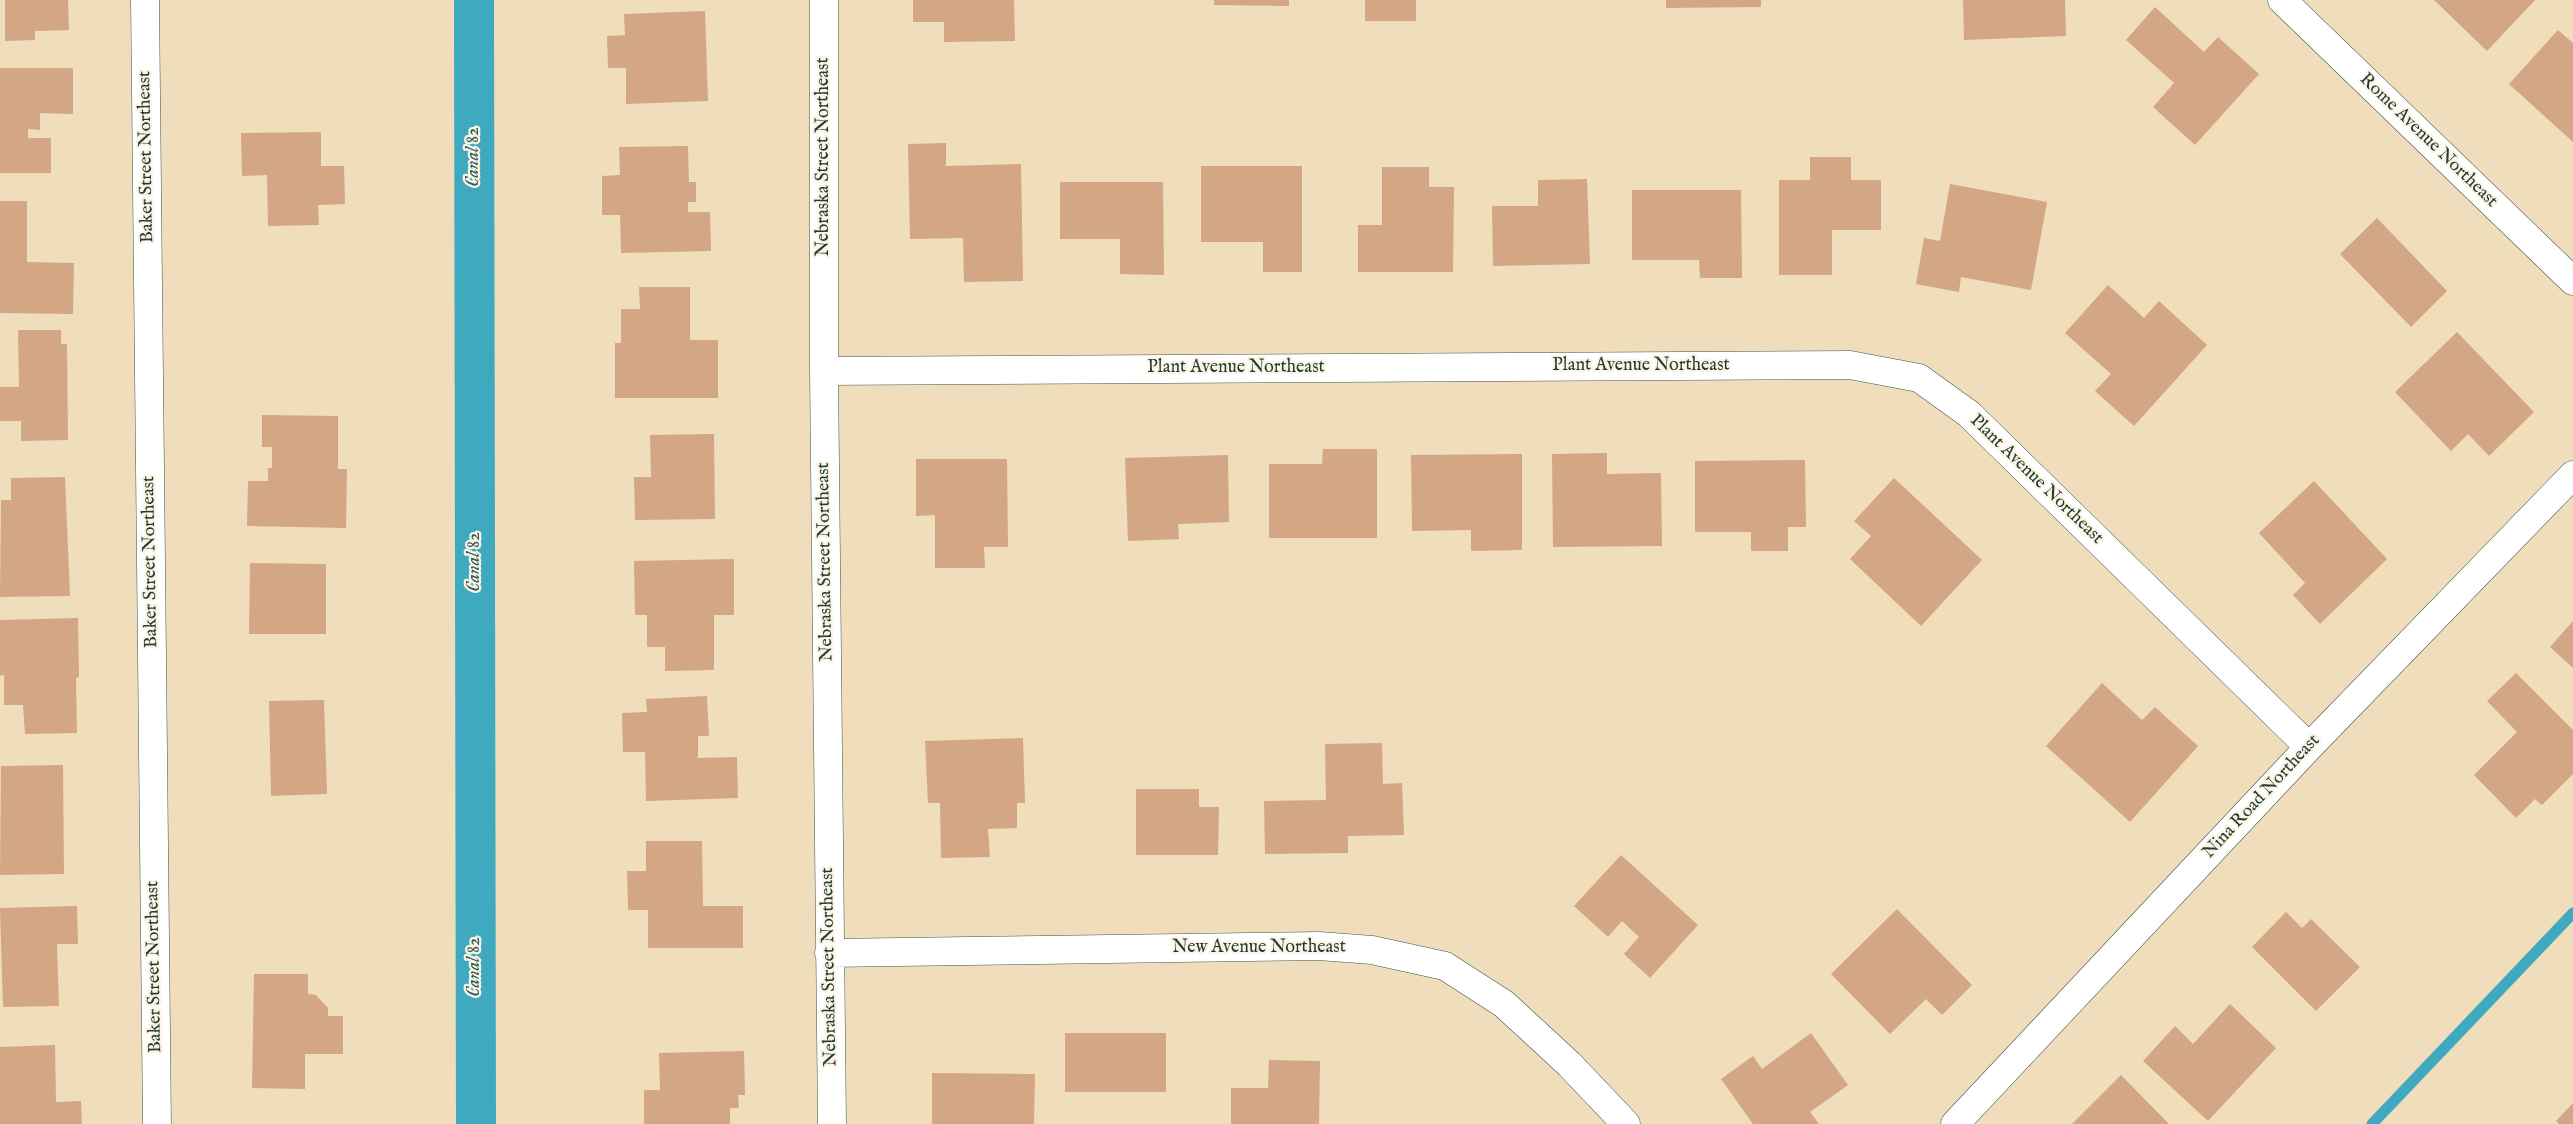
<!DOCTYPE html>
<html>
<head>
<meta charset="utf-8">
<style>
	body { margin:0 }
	canvas { display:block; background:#f0ddbb }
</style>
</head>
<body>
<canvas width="2573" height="1124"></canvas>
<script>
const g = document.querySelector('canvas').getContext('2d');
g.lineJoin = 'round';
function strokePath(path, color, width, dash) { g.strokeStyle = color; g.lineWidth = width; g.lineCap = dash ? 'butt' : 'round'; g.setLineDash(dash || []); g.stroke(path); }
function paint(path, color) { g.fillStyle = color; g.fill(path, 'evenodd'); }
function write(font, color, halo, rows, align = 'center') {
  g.font = font + ' "IM FELL English",serif'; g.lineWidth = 4.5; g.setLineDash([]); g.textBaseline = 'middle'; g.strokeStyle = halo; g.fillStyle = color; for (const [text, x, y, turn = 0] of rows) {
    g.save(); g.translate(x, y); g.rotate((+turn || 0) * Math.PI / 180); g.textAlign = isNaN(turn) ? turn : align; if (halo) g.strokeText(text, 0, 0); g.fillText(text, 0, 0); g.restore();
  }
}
strokePath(new Path2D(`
	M2372,1124L2573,913`), '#3fa9bf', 11);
strokePath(new Path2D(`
	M474,0L476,1124`), '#3fa9bf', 40);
paint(new Path2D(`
	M5,0H68L69,30L35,31V40L5,41Z
	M913,0H1014L1015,41L944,42V22H913Z
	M1214,0H1289V6L1214,5Z
	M1365,0H1416V21H1365Z
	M1666,0H1761V7L1666,8Z
	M1963,0H2065L2066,36L1964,40Z
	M2434,0H2535L2487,51Z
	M2155,7L2204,52L2218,37L2259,74L2195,145L2153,107L2174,83L2126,40Z
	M705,11L708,101L626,104V68H608L607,36L625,35L624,14Z
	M2558,30L2573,43V142L2509,84Z
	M0,68H73V114L40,113V130L28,129V138H51V173H0Z
	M321,132V166H344L345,204L318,205L319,225L268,226L267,175L242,176L241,133Z
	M946,143V166L1021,164L1023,281L964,282L963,238L910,239L908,144Z
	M688,146L689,182H696V202H688V212H710L711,251L621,253L620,215H602V176L620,175L619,147Z
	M1810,157H1851V180H1881V230H1832V275H1779V180H1810Z
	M1201,166H1302V272H1263V242H1201Z
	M1382,167H1429V187H1454L1453,272H1358V225H1382Z
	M1587,179L1590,264L1493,266L1492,206H1538V180Z
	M1060,182H1163L1164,275L1120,274V239H1060Z
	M1950,184L2047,202L2031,290L1961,277L1959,292L1916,284L1924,238L1940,241Z
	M1632,190H1741L1742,278H1700L1699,260H1632Z
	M0,201H27V262L74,263L73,314L0,313Z
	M2377,218L2447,291L2411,327L2340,254Z
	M2108,285L2144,318L2159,301L2207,345L2134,426L2095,391L2111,374L2065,333Z
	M639,287H690V340H718V398H615V343H621V309H640Z
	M18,330H61V344H67L68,440L21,441V421H0V387H19Z
	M2457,332L2534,412L2489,456L2468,434L2451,451L2395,392Z
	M262,415L338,416V469H347L346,528L247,526L248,481H268V468H272V447H262Z
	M714,434L715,519L635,520L634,477H651L650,435Z
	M1323,449H1377V538H1269V464H1322Z
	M1607,453V474L1661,473L1662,546L1553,547L1552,454Z
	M1522,454V550L1471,551V530L1412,531L1411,455Z
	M1228,455L1229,522L1178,524L1179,539L1128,541L1125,458Z
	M916,459H1007L1008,547H984L985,568H935V515L916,516Z
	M1805,460L1806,527H1788V551H1751V532H1695V461Z
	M65,477L70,596L0,597L1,500H11V478Z
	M1894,478L1982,560L1921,626L1850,559L1871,536L1854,521Z
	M2314,481L2387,559L2320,624L2293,595L2305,583L2259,533Z
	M734,559V615H714V670L665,671V647H647V615H635L634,561Z
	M250,563L326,564V634H249Z
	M78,618L79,677L76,678L77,733L25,734L23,705H4V675L0,676V620Z
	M2573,621V668L2550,647Z
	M2516,673L2573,730V774L2542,805L2535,799L2516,818L2474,775L2517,732L2487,701Z
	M2102,683L2142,720L2155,707L2198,746L2130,822L2046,746Z
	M707,696L709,736H698V758L737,757L738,798L646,801L645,752H623L622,713L647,712L646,699Z
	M324,700L327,794L271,796L269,701Z
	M1023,738L1025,803H1017V828L988,829L990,857L941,858L940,803H928L925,741Z
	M1382,743L1383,784L1402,783L1404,835L1348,836V853L1265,854L1264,801L1326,800L1325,744Z
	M63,765L64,874L0,875L1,766Z
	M1136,789H1199V807H1219L1218,855H1136Z
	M646,841H702L703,906H743V948H648V910H628L627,871H646Z
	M1621,855L1698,925L1650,978L1624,954L1639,937L1622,921L1608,937L1574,906Z
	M77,906L78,944H57L59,1006L3,1007L0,908Z
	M1897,909L1972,985L1942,1015L1926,999L1890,1034L1831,974Z
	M2286,912L2302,928L2311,919L2360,967L2316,1011L2252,947Z
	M254,974H308V994L316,995L328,1008V1016H343V1054H305V1089L252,1088Z
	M2230,1004L2276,1048L2208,1121L2143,1061L2175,1026L2193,1044Z
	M1065,1033H1166V1092H1065Z
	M1811,1033L1848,1085L1810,1112L1819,1124H1753L1721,1079L1753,1056L1762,1069Z
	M55,1045L56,1102L81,1101L82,1124H0V1047Z
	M744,1051L745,1095H738L739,1108H730V1124H644V1090H660L659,1053Z
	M1269,1060L1320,1061L1319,1124H1231V1088H1268Z
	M932,1073L1035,1074L1034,1124H932Z
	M2121,1075L2169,1124H2072Z
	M2573,1103V1124H2559L2556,1121Z`), '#d3a686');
const street = new Path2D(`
	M145,0L157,1124
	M824,0V371L832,1124
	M2282,0L2573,281
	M824,371L1850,365L1919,378L1969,414L2309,747
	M829,953L1319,946L1372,950L1445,966L1504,1004L1569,1064L1626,1124
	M1955,1124L2309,747L2573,475`);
strokePath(street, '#3e5548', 29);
strokePath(street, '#fff', 28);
write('18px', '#1f3d34', '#fcf5e5', [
	["Rome Avenue Northeast",2428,141,44],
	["Baker Street Northeast",147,157,-91],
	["Nebraska Street Northeast",824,157,-90],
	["Plant Avenue Northeast",1641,366],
	["Plant Avenue Northeast",1236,368],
	["Plant Avenue Northeast",2036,480,44],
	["Baker Street Northeast",151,562,-91],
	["Nebraska Street Northeast",826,562,-91],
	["Nina Road Northeast",2262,797,-47],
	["New Avenue Northeast",1259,948],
	["Baker Street Northeast",155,967,-91],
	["Nebraska Street Northeast",830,967,-91]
]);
write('italic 19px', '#295d5e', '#fcf5e5', [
	["Canal 82",474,157,-90],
	["Canal 82",475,562,-90],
	["Canal 82",475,967,-90]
]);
</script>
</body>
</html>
